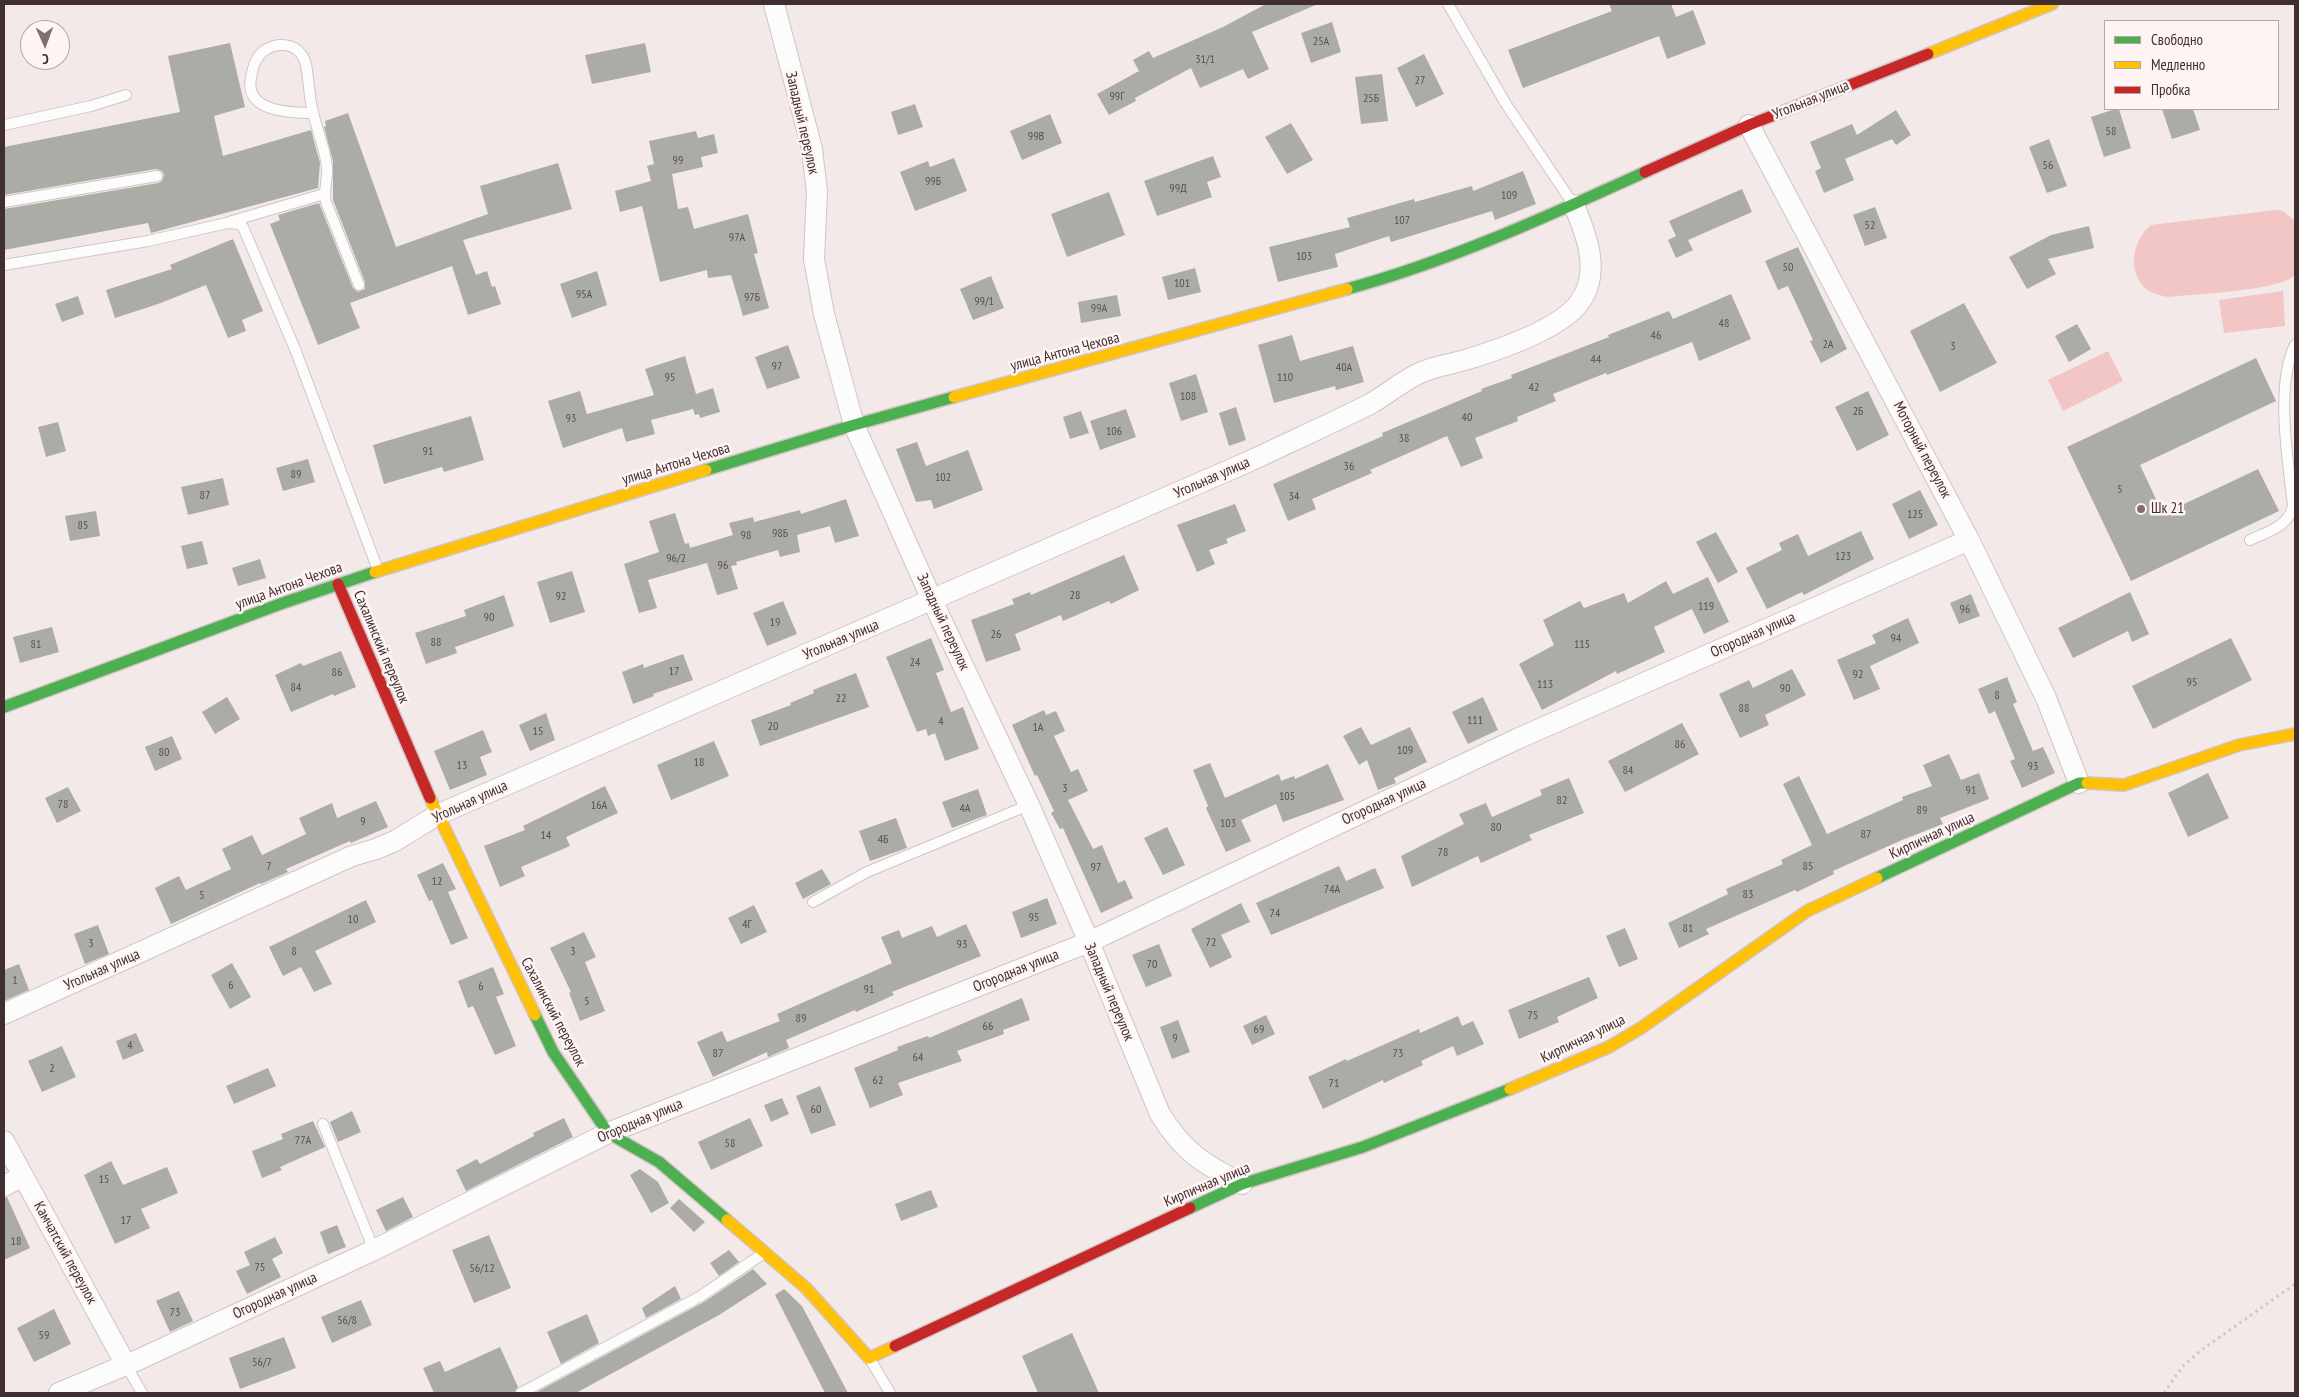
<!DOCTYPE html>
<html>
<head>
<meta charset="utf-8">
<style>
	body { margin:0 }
	#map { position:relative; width:2299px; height:1397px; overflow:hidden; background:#f3e9e8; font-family:"PT Sans Narrow",sans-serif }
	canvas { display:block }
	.frame { position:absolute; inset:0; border:5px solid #412e2e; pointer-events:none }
	.legend { position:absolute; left:2104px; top:20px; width:175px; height:90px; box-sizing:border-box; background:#fff4f4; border:1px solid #b3a5a5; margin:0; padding:6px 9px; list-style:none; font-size:15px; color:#412e2e }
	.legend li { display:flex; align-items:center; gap:10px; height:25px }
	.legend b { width:25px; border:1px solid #b3a5a5 }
	.north { position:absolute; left:20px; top:20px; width:50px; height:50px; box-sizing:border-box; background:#fff4f4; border:1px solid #b3a5a5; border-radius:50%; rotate:178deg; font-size:14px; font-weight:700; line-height:20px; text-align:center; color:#412e2e }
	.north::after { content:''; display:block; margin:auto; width:18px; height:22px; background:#7f6f6f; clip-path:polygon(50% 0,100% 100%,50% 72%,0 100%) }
</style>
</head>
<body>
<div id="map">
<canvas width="2299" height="1397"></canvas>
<div class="frame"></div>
<ul class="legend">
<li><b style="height:6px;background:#4caf50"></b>Свободно</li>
<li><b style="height:6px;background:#ffc107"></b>Медленно</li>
<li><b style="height:6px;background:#c62828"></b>Пробка</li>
</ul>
<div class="north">С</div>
</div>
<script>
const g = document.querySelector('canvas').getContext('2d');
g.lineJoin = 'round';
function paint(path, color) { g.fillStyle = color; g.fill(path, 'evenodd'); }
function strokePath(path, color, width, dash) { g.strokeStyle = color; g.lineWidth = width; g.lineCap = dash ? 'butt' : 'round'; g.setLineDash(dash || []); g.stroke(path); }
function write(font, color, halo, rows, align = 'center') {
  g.font = font + ' "PT Sans Narrow",sans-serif'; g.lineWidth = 5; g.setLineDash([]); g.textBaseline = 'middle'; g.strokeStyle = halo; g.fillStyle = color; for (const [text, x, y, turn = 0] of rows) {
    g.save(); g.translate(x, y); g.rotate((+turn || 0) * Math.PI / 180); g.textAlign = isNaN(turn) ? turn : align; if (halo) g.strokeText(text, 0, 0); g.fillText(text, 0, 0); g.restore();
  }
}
paint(new Path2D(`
	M2275,210L2283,211L2295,221V275C2279,291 2194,294 2168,297C2159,295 2149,293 2143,286C2127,267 2134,239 2151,225Z
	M2283,291L2285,326L2224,333L2219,300Z
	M2108,351L2123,381L2063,411L2048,380Z`), '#f2c6c4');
paint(new Path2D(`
	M1266,4H1318L1252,32L1269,69L1248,79L1243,69L1200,88L1191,68L1135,98L1136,101L1109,115L1097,94L1139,71L1133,60L1149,51L1153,58L1223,27Z
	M1609,4H1671L1676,17L1693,10L1706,44L1667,59L1659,36L1523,88L1508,50L1612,11Z
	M1332,22L1341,52L1311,63L1301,33Z
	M230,43L245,107L214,116L223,156L311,130L320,163L318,188L151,233L148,223L4,250V209L158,183L162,181L164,175L162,171L156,169L4,195V147L180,112L168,56Z
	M645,43L651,72L592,84L585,55Z
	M1424,54L1444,94L1416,107L1397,68Z
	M1382,74L1388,121L1361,124L1355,77Z
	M915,104L923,127L898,135L891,112Z
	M2115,109H2119L2131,148L2104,157L2091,117Z
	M2162,109H2193L2200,130L2172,139Z
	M1896,110L1911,135L1896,145L1892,139L1845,159L1854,180L1824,193L1815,171L1821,168L1810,142L1852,124L1857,135Z
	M348,113L396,247L488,214L480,186L558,163L572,209L463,240L476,275L487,271L492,287L495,286L501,304L468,315L452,266L350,303L360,328L318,345L270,224L280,220L278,215L319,203L353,288L358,292L365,289V282L333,200V161L324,127L326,126L325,121Z
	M1050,114L1062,143L1022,160L1010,131Z
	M1291,123L1313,160L1287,174L1265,137Z
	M696,131L698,138L714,134L718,153L701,157L703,167L672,174L678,209L688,207L694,229L748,214L758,253L754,254L769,308L743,316L731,275L708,278L707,270L660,282L642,206L620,212L615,191L651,181L647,166L654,164L649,141Z
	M2049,139L2067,186L2047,193L2029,147Z
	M1213,156L1221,177L1207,182L1212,197L1157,216L1144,181Z
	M954,158L967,191L915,211L900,172L928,161L930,167Z
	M1523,171L1536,204L1495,220L1492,211L1391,242L1389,236L1335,254L1338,267L1278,282L1269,247L1350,227L1347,218L1414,199L1415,202L1472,186L1473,191Z
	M1742,189L1752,212L1688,240L1693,250L1676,258L1668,240L1676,236L1669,221Z
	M1109,192L1125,235L1067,257L1051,214Z
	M1875,207L1887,238L1865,246L1853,215Z
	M2089,226L2094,248L2048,259L2056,274L2027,289L2009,257L2051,235Z
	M233,239L263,311L242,320L246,331L228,338L206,285L158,304L115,318L106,290L172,269L170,265Z
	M1798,247L1847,349L1821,363L1810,341L1813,340L1788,286L1778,290L1765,261Z
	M1195,268L1201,292L1168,300L1162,277Z
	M597,271L607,305L572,318L560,284Z
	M991,276L1004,308L973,320L960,289Z
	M1731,294L1751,339L1699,361L1692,342L1607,375L1606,373L1553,394L1556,401L1517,417L1518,421L1475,438L1483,458L1461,467L1447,436L1370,470L1372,473L1312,499L1316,509L1288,521L1273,484L1383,436L1382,433L1482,391L1481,389L1512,378L1511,375L1609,337L1608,335L1669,311L1673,319Z
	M1117,295L1121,316L1081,323L1078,302Z
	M78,296L84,314L62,322L55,304Z
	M1964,303L1997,363L1940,392L1910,331Z
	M2077,324L2091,349L2069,362L2055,336Z
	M1292,335L1300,361L1353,346L1364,382L1336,390L1335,386L1274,403L1258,345Z
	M788,345L800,378L767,389L755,357Z
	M685,356L696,394L713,388L720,412L700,418L699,414L695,415L693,409L651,420L655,434L626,442L622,428L563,448L548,401L580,391L587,414L654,395L645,369Z
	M2256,358L2276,401L2140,465L2163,514L2258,469L2279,511L2131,581L2067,447Z
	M1196,374L1208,412L1181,421L1169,383Z
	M1868,391L1889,435L1857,451L1835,407Z
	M1236,407L1246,440L1229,446L1219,413Z
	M1126,409L1136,437L1100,450L1090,421Z
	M1081,411L1089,433L1070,439L1063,417Z
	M471,416L484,460L444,472L442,467L384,484L373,445Z
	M58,422L66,451L46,457L38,427Z
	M917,442L926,466L968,450L983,490L934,509L931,500L916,502L896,449Z
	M308,459L315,482L283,491L276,468Z
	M223,478L229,505L188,515L181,487Z
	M1920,490L1938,525L1909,539L1892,504Z
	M846,499L859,536L835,543L830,526L797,535L800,552L780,557L778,550L736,562L737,565L731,566L738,589L717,595L707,563L648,580L657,608L639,613L624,564L659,552L649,521L675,513L685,544L689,543L690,548L733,535L729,523L753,517L754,522L800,510L801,514Z
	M1235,504L1246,531L1226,539L1228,543L1209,550L1215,564L1197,572L1177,525Z
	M96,511L100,536L70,541L65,516Z
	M1861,531L1874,559L1804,595L1802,592L1767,609L1746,568L1782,550L1779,543L1798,534L1808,556Z
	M1716,532L1738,572L1718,583L1696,542Z
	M202,541L208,564L187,569L181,546Z
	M1124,555L1139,590L1111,604L1109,601L1063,621L1061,615L1015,634L1021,650L986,662L971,620L1014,604L1012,599L1030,592L1031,595Z
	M260,559L266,578L238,586L232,568Z
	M572,571L585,612L550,623L537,582Z
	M1708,577L1729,622L1704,634L1692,609L1654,627L1665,652L1617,674L1616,671L1542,710L1519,664L1554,645L1543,620L1580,601L1584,608L1624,593L1628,603L1666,581L1673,594Z
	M2130,592L2149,634L2132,642L2128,631L2073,658L2058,628Z
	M1971,594L1980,616L1959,624L1950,603Z
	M504,595L514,626L455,647L457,653L426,664L415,633L466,616L464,610Z
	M783,601L797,634L767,646L753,613Z
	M1908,618L1919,643L1870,666L1880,689L1854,700L1837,660L1876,643L1872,635Z
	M52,627L59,652L20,663L13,637Z
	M931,638L944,670L936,673L951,712L963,707L979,749L945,761L935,733L928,736L926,729L917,732L886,657Z
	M2231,638L2252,680L2153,729L2132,686Z
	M341,651L356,687L334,696L333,694L291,712L275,675L301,663L303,666Z
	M683,654L693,680L653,694L654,696L633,704L622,672L643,664L644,668Z
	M1792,669L1806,695L1765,715L1769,725L1740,738L1719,694L1749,680L1753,688Z
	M856,673L869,707L760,746L751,720L791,705L790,703L814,693L813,690Z
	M2007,677L2017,702L2013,704L2033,751L2043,747L2055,773L2022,788L2010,761L2015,759L1995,711L1989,714L1978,689Z
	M227,697L240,719L215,734L202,712Z
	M1483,697L1498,730L1468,744L1452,712Z
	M1044,710L1046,715L1056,711L1065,731L1054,736L1071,772L1078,769L1088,791L1068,800L1093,849L1102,845L1118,883L1125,880L1133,898L1101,913L1063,828L1060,829L1051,813L1054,811L1037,775L1035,776L1012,725Z
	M546,713L555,740L530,751L519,725Z
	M1682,723L1699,754L1625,792L1608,761Z
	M1361,727L1371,745L1410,727L1427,762L1394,778L1396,783L1378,790L1367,760L1359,765L1343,736Z
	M483,730L492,752L480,757L487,775L450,790L434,751Z
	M172,736L182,759L155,771L145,747Z
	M714,741L729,776L671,800L657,765Z
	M1949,754L1961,780L1979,773L1989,799L1940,818L1943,824L1902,840L1833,871L1834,874L1797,892L1795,890L1706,929L1709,934L1679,948L1668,923L1728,894L1726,889L1783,864L1781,860L1812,845L1783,784L1799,776L1827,834L1903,800L1902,797L1932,786L1923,765Z
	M1210,763L1225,798L1279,774L1281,781L1294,776L1295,779L1328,764L1344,800L1283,822L1276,804L1241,820L1251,841L1226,852L1206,808L1208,806L1193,770Z
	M2208,773L2229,818L2188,837L2168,793Z
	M1569,778L1584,813L1529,835L1532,840L1481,863L1478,856L1412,887L1401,856L1464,824L1459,814L1486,803L1492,817L1542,795L1540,790Z
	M605,786L618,813L566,837L570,846L521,867L525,876L500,887L484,846L525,830L523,826Z
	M68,787L81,811L57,823L45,798Z
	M978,789L987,815L952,828L942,802Z
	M376,801L388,827L351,843L350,841L286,869L288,872L261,884L260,883L171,924L155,888L179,876L186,890L231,869L222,849L252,835L262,855L306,834L299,818L332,803L337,818Z
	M896,818L907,848L870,861L859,831Z
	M1167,827L1185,865L1163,875L1144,838Z
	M443,863L456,889L448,892L468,938L451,945L432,900L429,901L417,875Z
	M1339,866L1346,881L1375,868L1384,888L1271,935L1256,903Z
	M822,869L831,884L803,899L795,883Z
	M1047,898L1057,924L1021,938L1012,912Z
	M366,900L376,922L315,951L332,984L314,992L301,967L283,976L269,947Z
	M1241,903L1250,922L1221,935L1232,957L1210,968L1191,929Z
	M754,905L767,932L741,944L728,918Z
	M966,924L981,956L892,992L894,995L856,1012L855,1010L786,1040L789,1048L768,1057L767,1052L713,1077L697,1042L722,1031L727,1042L780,1021L777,1014L892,963L881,937L899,930L902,938L932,926L937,937Z
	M98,925L109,954L85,964L74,934Z
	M1625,928L1638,959L1619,967L1606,936Z
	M584,932L596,957L585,962L605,1011L580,1021L569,993L571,992L550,948Z
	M1159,944L1172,976L1146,987L1132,955Z
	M232,963L251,997L230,1009L211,975Z
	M19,964L29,990L4,1001V970Z
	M493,967L504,994L496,997L516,1046L495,1055L473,1006L468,1008L458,981Z
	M1589,977L1598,998L1557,1017L1559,1022L1519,1039L1508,1010Z
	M1022,998L1030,1020L1003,1030L1004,1034L957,1051L962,1061L898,1083L903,1095L870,1108L854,1068L898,1050L897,1047L928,1036L929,1038Z
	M1266,1015L1275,1034L1252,1045L1243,1026Z
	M1458,1016L1462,1026L1473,1021L1484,1044L1457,1056L1453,1046L1421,1061L1423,1065L1384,1083L1383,1080L1323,1109L1308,1077L1346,1059L1347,1061L1419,1029L1420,1033Z
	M1178,1020L1190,1052L1172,1059L1160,1027Z
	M136,1033L144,1051L123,1060L116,1041Z
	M62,1046L76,1077L42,1092L28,1061Z
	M268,1068L276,1086L234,1104L226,1086Z
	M820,1086L836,1125L811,1134L796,1096Z
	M782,1098L789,1114L771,1122L764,1105Z
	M352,1111L361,1132L338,1142L330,1122Z
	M564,1118L573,1137L466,1191L456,1170L477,1159L480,1164L534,1136L533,1133Z
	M750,1118L763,1146L711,1170L698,1142Z
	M313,1121L325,1147L280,1167L282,1170L262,1178L252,1151L283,1139L281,1134Z
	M111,1161L123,1185L167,1167L178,1193L141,1209L150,1228L115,1244L84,1175Z
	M640,1169L658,1182L669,1203L651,1213L630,1175Z
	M931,1190L938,1207L901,1221L895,1204Z
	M7,1197L30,1248L4,1260V1198Z
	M403,1197L413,1217L386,1231L376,1210Z
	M679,1199L705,1222L694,1232L670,1208Z
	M337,1225L346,1247L328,1254L320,1232Z
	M489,1235L511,1288L474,1303L452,1250Z
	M275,1237L283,1253L272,1259L281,1277L247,1294L236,1271L250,1265L244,1252Z
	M729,1250L739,1262L719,1276L710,1263Z
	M753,1269L767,1284L719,1315L576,1393H535L704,1302Z
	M675,1286L681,1299L646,1318L642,1308Z
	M784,1289L802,1306L848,1393H825L775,1295Z
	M179,1291L193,1321L170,1332L156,1301Z
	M361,1300L372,1325L332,1343L321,1317Z
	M54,1309L71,1344L34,1362L17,1328Z
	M587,1314L599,1343L561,1364L547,1332Z
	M1072,1333L1099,1393H1038L1022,1356Z
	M284,1337L296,1368L240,1389L229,1358Z
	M500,1347L518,1387L514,1393H434L423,1368L440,1361L445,1372Z`), '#acaca6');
const lane = new Path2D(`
	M1448,4L1506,104L1573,204
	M313,113C291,113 244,112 251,78C253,66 256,55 267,49C277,43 293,43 301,54C308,62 307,76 309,87C310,98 312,110 315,120C319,136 326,152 327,168C328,180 323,190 326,202L359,285
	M4,125L91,106L126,95
	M4,202L157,176
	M229,222L324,194
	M4,265L148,241L227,223L239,224L243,227L295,349L378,570
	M2250,540C2267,532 2290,526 2293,505C2288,462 2275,384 2295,345
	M813,902L867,872L1029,805
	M323,1124L374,1250
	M870,1359L890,1393
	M126,1365L142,1393
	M521,1393L701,1296L764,1253`);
const street = new Path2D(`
	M774,4L812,149L817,192L814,259L824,314L854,425L932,600L1029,805L1089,942L1160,1114C1183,1152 1204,1164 1242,1184
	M1749,125L1969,540L2046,698L2079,783
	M4,1014L352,856L376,849L395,841L437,815L1250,461C1290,442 1330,424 1370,404C1388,394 1403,380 1422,372C1436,366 1451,364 1465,360C1498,350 1559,330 1579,303C1602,273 1586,234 1574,205
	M4,1141L126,1365
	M4,1186L23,1176
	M59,1393L140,1359L374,1250L608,1133L1089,942L1517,739L1969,540`);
const fast = new Path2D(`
	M1347,289C1450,261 1548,216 1645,172
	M706,470L854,425L954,397
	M4,707L283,603L375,572
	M1877,878L2079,783H2087
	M535,1015L553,1052L608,1133L659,1162L727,1220
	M1190,1208L1242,1184L1363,1147L1510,1089`);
const slow = new Path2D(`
	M1928,54L2052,4
	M954,397L1347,289
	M375,572L706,470
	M2087,783L2124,785L2239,745L2295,734
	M430,798L535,1015
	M1510,1089L1609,1047L1641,1028L1807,911L1877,878
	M727,1220L806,1288L869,1358L895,1346`);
const jam = new Path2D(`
	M1645,172L1749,125L1928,54
	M338,584L430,798
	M895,1346L1190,1208`);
strokePath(lane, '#d1c4c3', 12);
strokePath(street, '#d1c4c3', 22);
strokePath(fast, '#d1c4c3', 14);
strokePath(slow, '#d1c4c3', 14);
strokePath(jam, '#d1c4c3', 14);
strokePath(new Path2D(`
	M2164,1393L2182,1367L2200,1351L2295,1284`), '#cec9c9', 3, [2.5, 4]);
strokePath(lane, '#fdfcfc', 10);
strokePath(street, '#fdfcfc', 20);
strokePath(fast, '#4caf50', 11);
strokePath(slow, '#ffc107', 11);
strokePath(jam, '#c62828', 11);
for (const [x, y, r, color] of [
	[2141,509,5,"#7f6f6f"]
]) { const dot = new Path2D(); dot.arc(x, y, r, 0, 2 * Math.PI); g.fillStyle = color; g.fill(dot); strokePath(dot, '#fff4f4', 2); }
write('12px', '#5c4e4c', null, [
	["25А",1321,42],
	["31/1",1205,60],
	["27",1420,81],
	["99Г",1117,97],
	["25Б",1371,99],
	["58",2111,132],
	["99В",1036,137],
	["99",678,161],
	["56",2048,166],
	["99Б",933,182],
	["99Д",1178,189],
	["109",1509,196],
	["107",1402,221],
	["52",1870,226],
	["97А",737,238],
	["103",1304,257],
	["50",1788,268],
	["101",1182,284],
	["95А",584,295],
	["97Б",752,298],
	["99/1",984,302],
	["99А",1099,309],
	["48",1724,324],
	["46",1656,336],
	["2А",1828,345],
	["3",1953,347],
	["44",1596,360],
	["97",777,367],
	["40А",1344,368],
	["95",670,378],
	["110",1285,378],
	["42",1534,388],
	["108",1188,397],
	["2Б",1858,412],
	["40",1467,418],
	["93",571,419],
	["106",1114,432],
	["38",1404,439],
	["91",428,452],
	["36",1349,467],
	["89",296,475],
	["102",943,478],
	["5",2120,490],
	["87",205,496],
	["34",1294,497],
	["125",1915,515],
	["85",83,526],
	["98Б",780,534],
	["98",746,536],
	["123",1843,557],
	["96/2",676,559],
	["96",723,566],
	["28",1075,596],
	["92",561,597],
	["119",1706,607],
	["96",1965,610],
	["90",489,618],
	["19",775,623],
	["26",996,635],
	["94",1896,639],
	["88",436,643],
	["81",36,645],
	["115",1582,645],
	["24",915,663],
	["17",674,672],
	["86",337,673],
	["92",1858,675],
	["95",2192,683],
	["113",1545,685],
	["84",296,688],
	["90",1785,689],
	["8",1997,696],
	["22",841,699],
	["88",1744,709],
	["111",1475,721],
	["4",941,722],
	["20",773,727],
	["1А",1038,728],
	["15",538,732],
	["86",1680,745],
	["109",1405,751],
	["80",164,753],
	["18",699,763],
	["13",462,766],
	["93",2033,767],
	["84",1628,771],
	["3",1065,789],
	["91",1971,791],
	["105",1287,797],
	["82",1562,801],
	["78",63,805],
	["16А",599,806],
	["4А",965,809],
	["89",1922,811],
	["9",363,822],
	["103",1228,824],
	["80",1496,828],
	["87",1866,835],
	["14",546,836],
	["4Б",883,840],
	["78",1443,853],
	["7",269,867],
	["85",1808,867],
	["97",1096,868],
	["12",437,882],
	["74А",1332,890],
	["83",1748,895],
	["5",202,896],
	["74",1275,914],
	["95",1034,918],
	["10",353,920],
	["4Г",747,925],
	["81",1688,929],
	["72",1211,943],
	["3",91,944],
	["93",962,945],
	["8",294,952],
	["3",573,952],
	["70",1152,965],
	["1",15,981],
	["6",231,986],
	["6",481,987],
	["91",869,990],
	["5",587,1002],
	["75",1533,1016],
	["89",801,1019],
	["66",988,1027],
	["69",1259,1030],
	["9",1175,1039],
	["4",130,1046],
	["87",718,1054],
	["73",1398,1054],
	["64",918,1058],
	["2",52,1069],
	["62",878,1081],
	["71",1334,1084],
	["60",816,1110],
	["77А",303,1141],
	["58",730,1144],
	["15",104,1180],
	["17",126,1221],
	["18",16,1242],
	["75",260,1268],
	["56/12",482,1269],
	["73",175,1313],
	["56/8",347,1321],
	["59",44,1336],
	["56/7",262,1363]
]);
write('15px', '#412e2e', '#fff4f4', [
	["Угольная улица",1811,100,-22],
	["Западный переулок",802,123,77],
	["улица Антона Чехова",1065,352,-15],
	["Моторный переулок",1922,450,62],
	["улица Антона Чехова",676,464,-17],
	["Угольная улица",1212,478,-24],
	["улица Антона Чехова",289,586,-20],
	["Западный переулок",943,622,65],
	["Огородная улица",1753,635,-24],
	["Угольная улица",841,640,-23],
	["Сахалинский переулок",381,647,67],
	["Угольная улица",470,802,-25],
	["Огородная улица",1384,802,-25],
	["Кирпичная улица",1932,836,-25],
	["Угольная улица",102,970,-24],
	["Огородная улица",1016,971,-22],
	["Западный переулок",1109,992,67],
	["Сахалинский переулок",553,1012,62],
	["Кирпичная улица",1583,1039,-26],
	["Огородная улица",640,1121,-23],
	["Кирпичная улица",1207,1185,-23],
	["Камчатский переулок",65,1253,61],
	["Огородная улица",275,1296,-25]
]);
write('15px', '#412e2e', '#fff4f4', [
	["Шк 21",2151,509]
], 'left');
</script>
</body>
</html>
